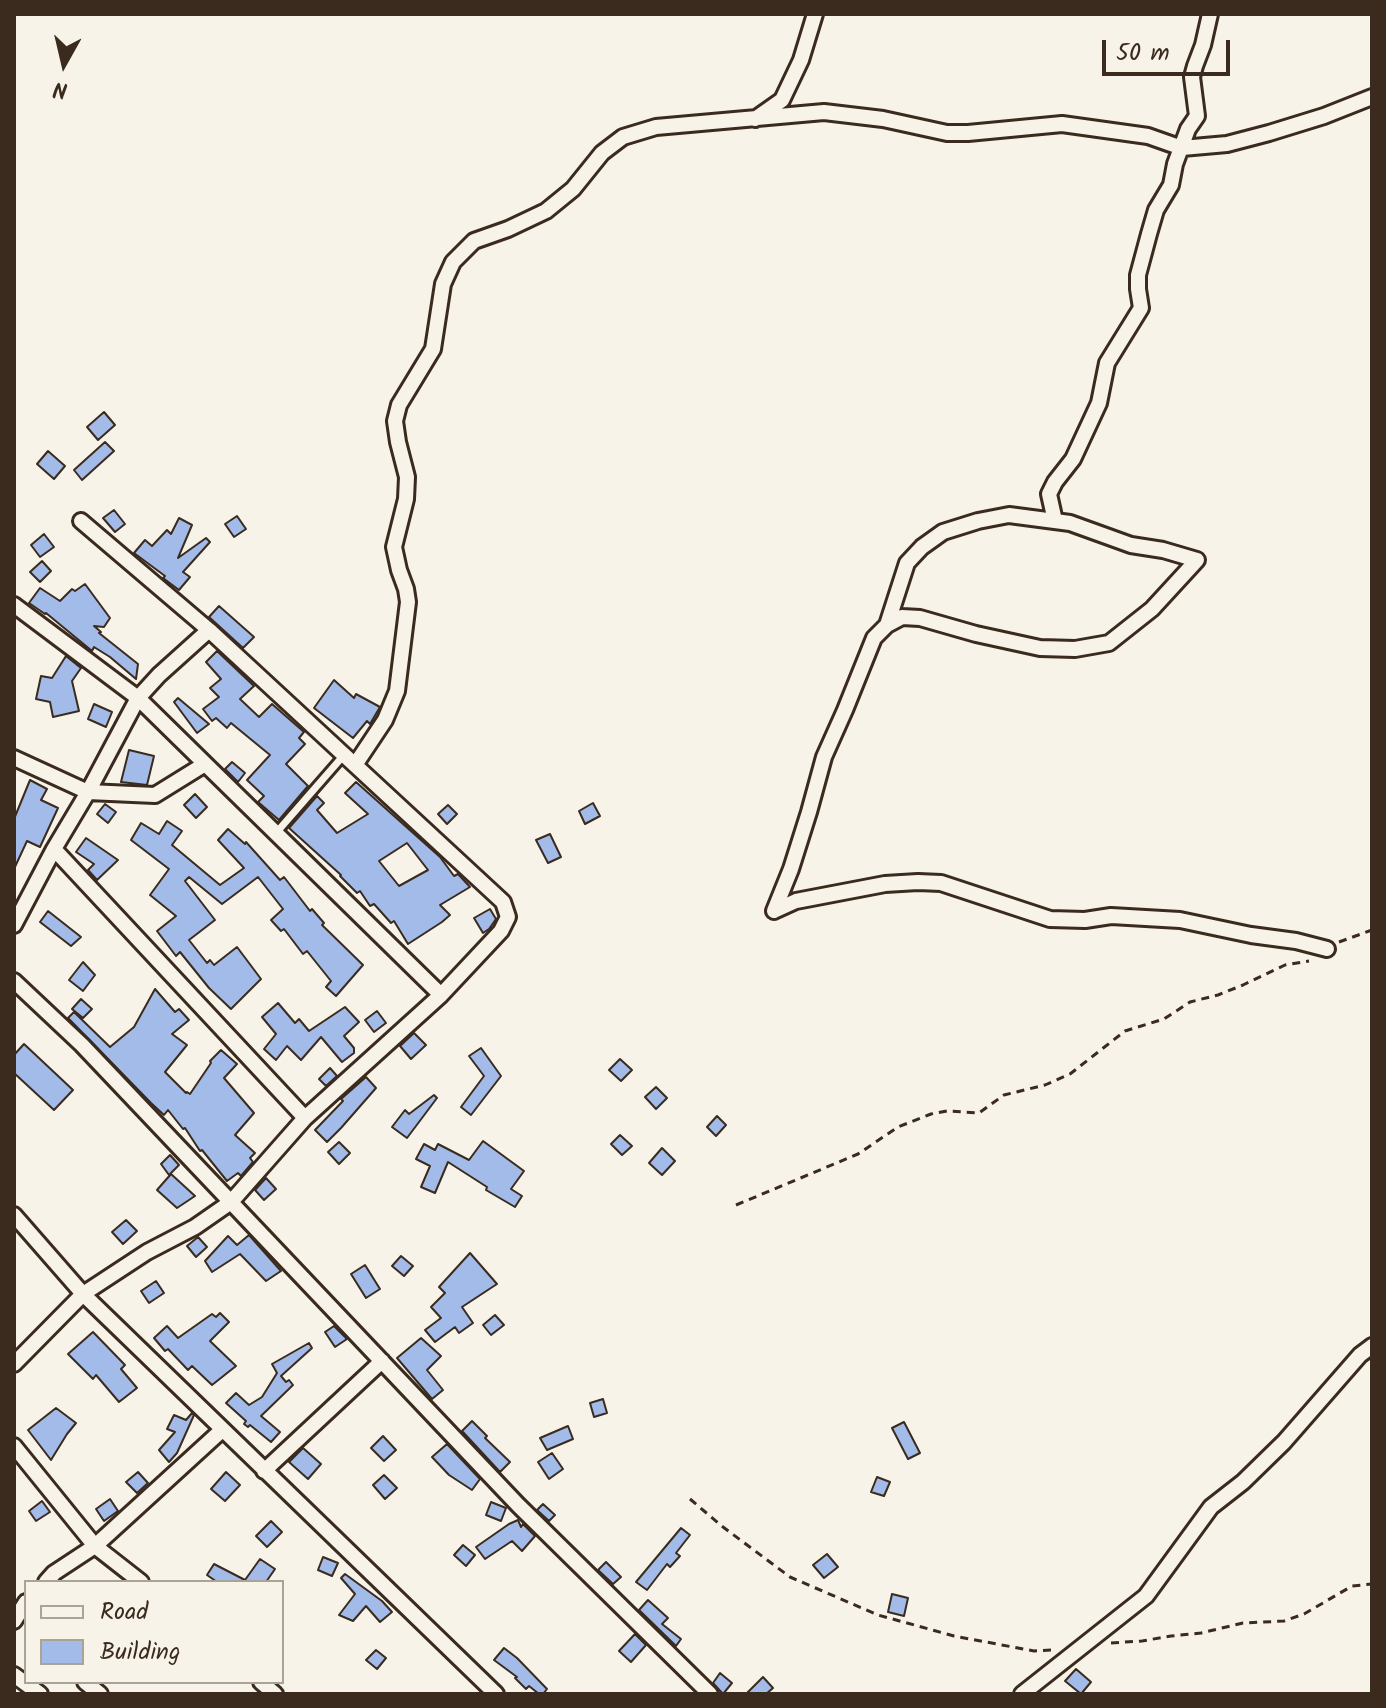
<!DOCTYPE html>
<html>
<head>
<meta charset="utf-8">
<style>
	body { margin:0 }
	#map { position:relative; width:1386px; height:1708px; overflow:hidden; background:#f7f3e8; font-family:Kalam,sans-serif }
	canvas { display:block }
	.frame { position:absolute; inset:0; border:16px solid #3b2a1e; pointer-events:none }
	.legend { position:absolute; left:24px; top:1580px; width:260px; height:104px; box-sizing:border-box; background:#f7f3e8; border:2px solid #aca397; margin:0; padding:10px 14px; list-style:none; font-size:24px; color:#3b2a1e }
	.legend li { display:flex; align-items:center; gap:16px; height:40px }
	.legend b { width:40px; border:2px solid #aca397 }
	.north { position:absolute; left:24px; top:24px; width:80px; height:80px; -webkit-text-stroke:6px #f7f3e8; paint-order:stroke; rotate:188deg; font-size:22px; font-weight:700; line-height:32px; text-align:center; color:#3b2a1e }
	.north::after { content:''; display:block; margin:auto; width:28px; height:36px; background:#3b2a1e; clip-path:polygon(50% 0,100% 100%,50% 72%,0 100%) }
	.scale { position:absolute; left:1102px; top:40px; width:128px; height:36px; box-sizing:border-box; border:4px solid #3b2a1e; border-top:0; padding-left:10px; font-size:24px; line-height:28px; white-space:nowrap; color:#3b2a1e; -webkit-text-stroke:6px #f7f3e8; paint-order:stroke }
</style>
</head>
<body>
<div id="map">
<canvas width="1386" height="1708"></canvas>
<div class="frame"></div>
<ul class="legend">
<li><b style="height:10px;background:#f7f3e8"></b>Road</li>
<li><b style="height:22px;background:#a2bbe8"></b>Building</li>
</ul>
<div class="north">N</div>
<div class="scale">50 m</div>
</div>
<script>
const g = document.querySelector('canvas').getContext('2d');
g.lineJoin = 'round';
function paint(path, color) { g.fillStyle = color; g.fill(path, 'evenodd'); }
function strokePath(path, color, width, dash) { g.strokeStyle = color; g.lineWidth = width; g.lineCap = dash ? 'butt' : 'round'; g.setLineDash(dash || []); g.stroke(path); }
const building = new Path2D(`
	M104,412L115,425L98,440L87,427Z
	M105,442L114,451L82,480L74,470Z
	M48,451L65,466L54,479L37,464Z
	M114,510L125,524L115,532L103,518Z
	M237,516L246,529L234,537L225,524Z
	M179,518L192,525L178,558L206,538L210,542L183,572L190,577L179,590L163,578L165,576L134,553L145,540L152,546L167,530L171,534Z
	M44,534L54,547L40,557L31,545Z
	M42,561L51,571L40,582L30,572Z
	M85,584L110,618L104,627L94,626L101,632L99,633L138,664L136,679L110,657L94,647L92,651L46,613L45,614L29,603L40,588L60,601L72,589L75,591Z
	M219,606L254,637L243,648L209,617Z
	M217,651L254,686L240,699L259,717L272,704L304,732L299,738L305,744L286,764L308,786L279,820L258,802L264,796L247,780L270,755L231,723L227,728L216,718L212,721L203,709L219,697L210,688L221,679L206,662Z
	M66,656L81,668L72,681L79,711L53,717L50,702L36,699L41,676L52,678Z
	M334,680L354,698L356,694L380,707L370,724L367,721L353,738L314,708Z
	M178,698L209,724L197,733L174,702Z
	M94,704L112,712L106,727L88,719Z
	M129,750L154,756L147,785L121,782Z
	M232,762L245,773L238,782L225,769Z
	M30,780L47,789L41,800L58,808L40,847L27,841L14,869V819Z
	M356,782L440,857L454,876L458,874L470,887L440,905L450,915L442,922L408,944L394,921L391,923L374,904L370,906L360,891L357,893L340,876L341,875L289,828L317,796L324,803L317,810L337,833L368,814L345,793ZM407,843L428,870L399,886L379,861Z
	M195,794L207,807L196,818L184,805Z
	M593,803L600,816L585,824L579,811Z
	M105,804L116,812L108,823L97,814Z
	M448,805L457,814L447,824L438,814Z
	M167,821L182,831L172,845L220,885L244,868L218,840L228,829L245,844L246,842L280,880L284,877L310,911L312,909L324,923L322,925L363,965L336,996L326,987L331,981L307,951L303,954L284,929L281,931L271,920L283,909L258,877L222,904L189,877L185,881L215,920L189,940L207,963L210,960L214,965L237,947L261,979L231,1009L209,988L180,952L176,956L157,931L176,916L150,895L169,869L131,840L141,823L159,834Z
	M550,834L561,857L548,863L536,840Z
	M86,838L118,860L97,880L88,870L94,864L76,852Z
	M490,909L496,919L489,929L483,933L474,918Z
	M48,911L81,937L71,946L40,922Z
	M83,962L95,975L83,991L69,980Z
	M155,989L175,1012L179,1009L189,1020L172,1034L187,1045L165,1072L186,1093L187,1092L190,1094L211,1063L210,1061L221,1050L237,1064L224,1078L254,1113L235,1135L255,1153L250,1158L253,1162L241,1176L238,1173L227,1181L202,1150L200,1151L185,1128L183,1129L168,1110L164,1115L151,1103L68,1018L74,1012L110,1047L134,1027Z
	M81,999L92,1009L83,1018L72,1009Z
	M278,1003L295,1023L299,1019L309,1031L345,1007L359,1022L344,1036L354,1048V1053L342,1062L321,1037L301,1060L287,1046L276,1060L264,1049L276,1034L262,1017Z
	M377,1011L386,1023L374,1032L365,1020Z
	M414,1033L426,1045L411,1059L400,1046Z
	M24,1044L73,1090L54,1110L14,1073V1055Z
	M481,1048L501,1076L471,1115L461,1107L484,1076L469,1056Z
	M620,1059L632,1070L621,1081L609,1070Z
	M330,1068L337,1076L326,1086L319,1079Z
	M366,1077L376,1088L341,1128L327,1142L315,1130L343,1101L341,1099Z
	M656,1087L667,1098L656,1109L645,1097Z
	M434,1095L437,1098L407,1138L392,1127L405,1110L409,1114Z
	M717,1116L726,1125L716,1136L707,1127Z
	M620,1135L632,1146L622,1155L611,1144Z
	M483,1141L524,1171L511,1189L522,1196L515,1207L486,1190L487,1187L448,1162L435,1193L421,1187L430,1166L416,1159L424,1144L435,1150L438,1144L469,1160Z
	M339,1142L350,1153L339,1164L328,1152Z
	M662,1148L675,1161L662,1175L649,1163Z
	M170,1155L179,1165L169,1175L161,1164Z
	M171,1174L195,1196L177,1208L157,1190Z
	M266,1178L276,1189L264,1200L255,1190Z
	M126,1220L137,1231L123,1244L112,1232Z
	M249,1235L281,1271L266,1281L240,1254L212,1272L205,1261L228,1236L237,1245Z
	M198,1237L207,1247L196,1257L187,1246Z
	M470,1253L497,1284L462,1307L473,1323L459,1333L455,1327L435,1342L425,1330L441,1318L431,1307L445,1293L439,1287Z
	M401,1256L413,1266L404,1276L392,1266Z
	M365,1265L380,1289L366,1298L351,1274Z
	M156,1281L164,1293L149,1303L141,1291Z
	M220,1313L229,1322L210,1341L236,1366L212,1385L192,1366L188,1370L168,1349L165,1351L154,1338L167,1326L178,1338L212,1314L216,1317Z
	M495,1315L504,1325L491,1335L483,1325Z
	M334,1326L347,1339L335,1347L325,1332Z
	M93,1332L125,1365L121,1369L137,1388L119,1402L96,1375L93,1379L68,1354Z
	M421,1338L441,1356L427,1370L443,1390L432,1399L397,1358Z
	M309,1343L312,1348L281,1376L286,1382L289,1380L293,1385L261,1416L280,1432L271,1442L250,1425L248,1427L244,1424L246,1421L226,1403L236,1393L249,1405L262,1397L277,1373L272,1364Z
	M603,1399L607,1413L594,1417L590,1403Z
	M56,1408L76,1423L67,1434L51,1460L28,1430Z
	M192,1413L194,1415L177,1453L169,1462L159,1450L175,1432L167,1429L174,1415L186,1420Z
	M472,1421L487,1436L485,1438L510,1462L500,1472L462,1431Z
	M904,1422L920,1453L908,1459L892,1428Z
	M568,1426L573,1439L547,1450L540,1438Z
	M383,1436L396,1450L384,1461L371,1448Z
	M447,1444L480,1479L472,1490L449,1475L432,1457Z
	M303,1448L321,1464L308,1479L289,1462Z
	M552,1453L563,1469L549,1479L538,1462Z
	M138,1472L148,1483L137,1493L126,1482Z
	M226,1472L240,1485L225,1501L211,1489Z
	M384,1475L397,1488L385,1499L373,1485Z
	M877,1477L890,1482L884,1496L871,1492Z
	M110,1499L118,1511L104,1521L96,1509Z
	M42,1501L50,1512L36,1521L29,1511Z
	M491,1502L506,1508L501,1521L486,1515Z
	M543,1504L555,1515L549,1521L537,1510Z
	M518,1520L521,1527L523,1524L535,1536L522,1551L512,1541L485,1559L476,1547L509,1524Z
	M271,1521L282,1532L267,1547L256,1536Z
	M681,1528L690,1535L676,1553L680,1556L670,1567L667,1564L647,1590L636,1582Z
	M463,1545L475,1555L466,1566L454,1555Z
	M827,1554L838,1567L824,1578L813,1565Z
	M323,1557L338,1563L332,1576L318,1570Z
	M260,1559L275,1569L266,1582H217L207,1575L214,1564L245,1580Z
	M606,1562L621,1577L613,1584L598,1570Z
	M345,1574L382,1601L392,1612L380,1622L366,1606L353,1621L339,1615L355,1594L341,1578Z
	M892,1594L908,1598L904,1616L888,1612Z
	M648,1600L668,1618L662,1624L681,1639L676,1646L639,1610Z
	M635,1634L646,1645L631,1662L619,1651Z
	M504,1648L517,1658L547,1689L543,1694H539L529,1686L526,1689L515,1678L517,1677L494,1660Z
	M376,1650L386,1658L377,1669L366,1660Z
	M1076,1669L1091,1682L1081,1694L1065,1681Z
	M720,1673L732,1683L723,1694L713,1683Z
	M763,1677L773,1688L766,1694H746Z`);
paint(building, '#a2bbe8');
strokePath(building, '#3b2a1e', 2);
const service = new Path2D(`
	M276,833L344,755`);
const minor = new Path2D(`
	M755,119L782,100L801,60L815,14
	M1055,521L1049,494L1055,482L1073,459L1099,403L1107,363L1141,308L1138,289V275L1149,234L1156,210L1171,185L1175,164L1188,129L1197,116L1192,77L1195,66L1203,45L1210,14
	M14,605L138,698L441,995
	M14,758L88,792L155,795L205,764
	M355,765L385,720L397,691L408,602L406,589L399,570L394,547L406,499L407,477L398,442L395,421L399,405L433,349L443,284L453,262L474,241L508,229L546,211L573,189L602,153L623,137L656,127L824,112L883,119L947,133H968L1062,124L1148,136L1182,148L1227,144L1269,133L1324,116L1372,97
	M54,849L305,1118
	M774,911L791,869L809,812L824,757L845,710L874,638L887,625L902,617L920,618L976,634L1040,648L1075,649L1109,643L1152,609L1197,560L1163,550L1131,545L1070,523L1009,515L978,521L943,532L922,547L907,563L887,625
	M774,911L796,901L885,884L918,882L941,883L1050,919L1085,920L1111,916L1180,920L1251,935L1296,941L1327,949
	M14,925L54,849L88,792L138,698L159,675L209,630
	M14,981L82,1045L518,1505L710,1694
	M14,1215L83,1294L496,1694
	M14,1364L83,1294L147,1252L195,1227L231,1202L305,1118L441,995L501,931L508,917L503,902L209,630L81,521
	M14,1446L95,1546L141,1582
	M264,1471L382,1361
	M46,1582L54,1573L95,1546L222,1430
	M14,1621L26,1602
	M14,1675L40,1694
	M85,1682L100,1694
	M261,1682L275,1694
	M1022,1694L1146,1596L1211,1507L1243,1482L1284,1442L1360,1355L1372,1346`);
strokePath(service, '#3b2a1e', 13);
strokePath(minor, '#3b2a1e', 20);
strokePath(new Path2D(`
	M1339,942L1372,930
	M736,1205L858,1154L898,1127L931,1114L947,1111L979,1113L1004,1095L1045,1085L1070,1074L1125,1031L1164,1019L1190,1002L1218,995L1243,985L1285,965L1309,961
	M690,1499L723,1527L790,1577L878,1615L954,1636L1034,1651L1052,1650
	M1111,1643L1142,1641L1171,1636L1201,1633L1243,1623L1284,1621L1304,1614L1352,1586L1372,1584`), '#3b2a1e', 3, [8, 6]);
strokePath(service, '#f7f3e8', 7);
strokePath(minor, '#f7f3e8', 14);
</script>
</body>
</html>
